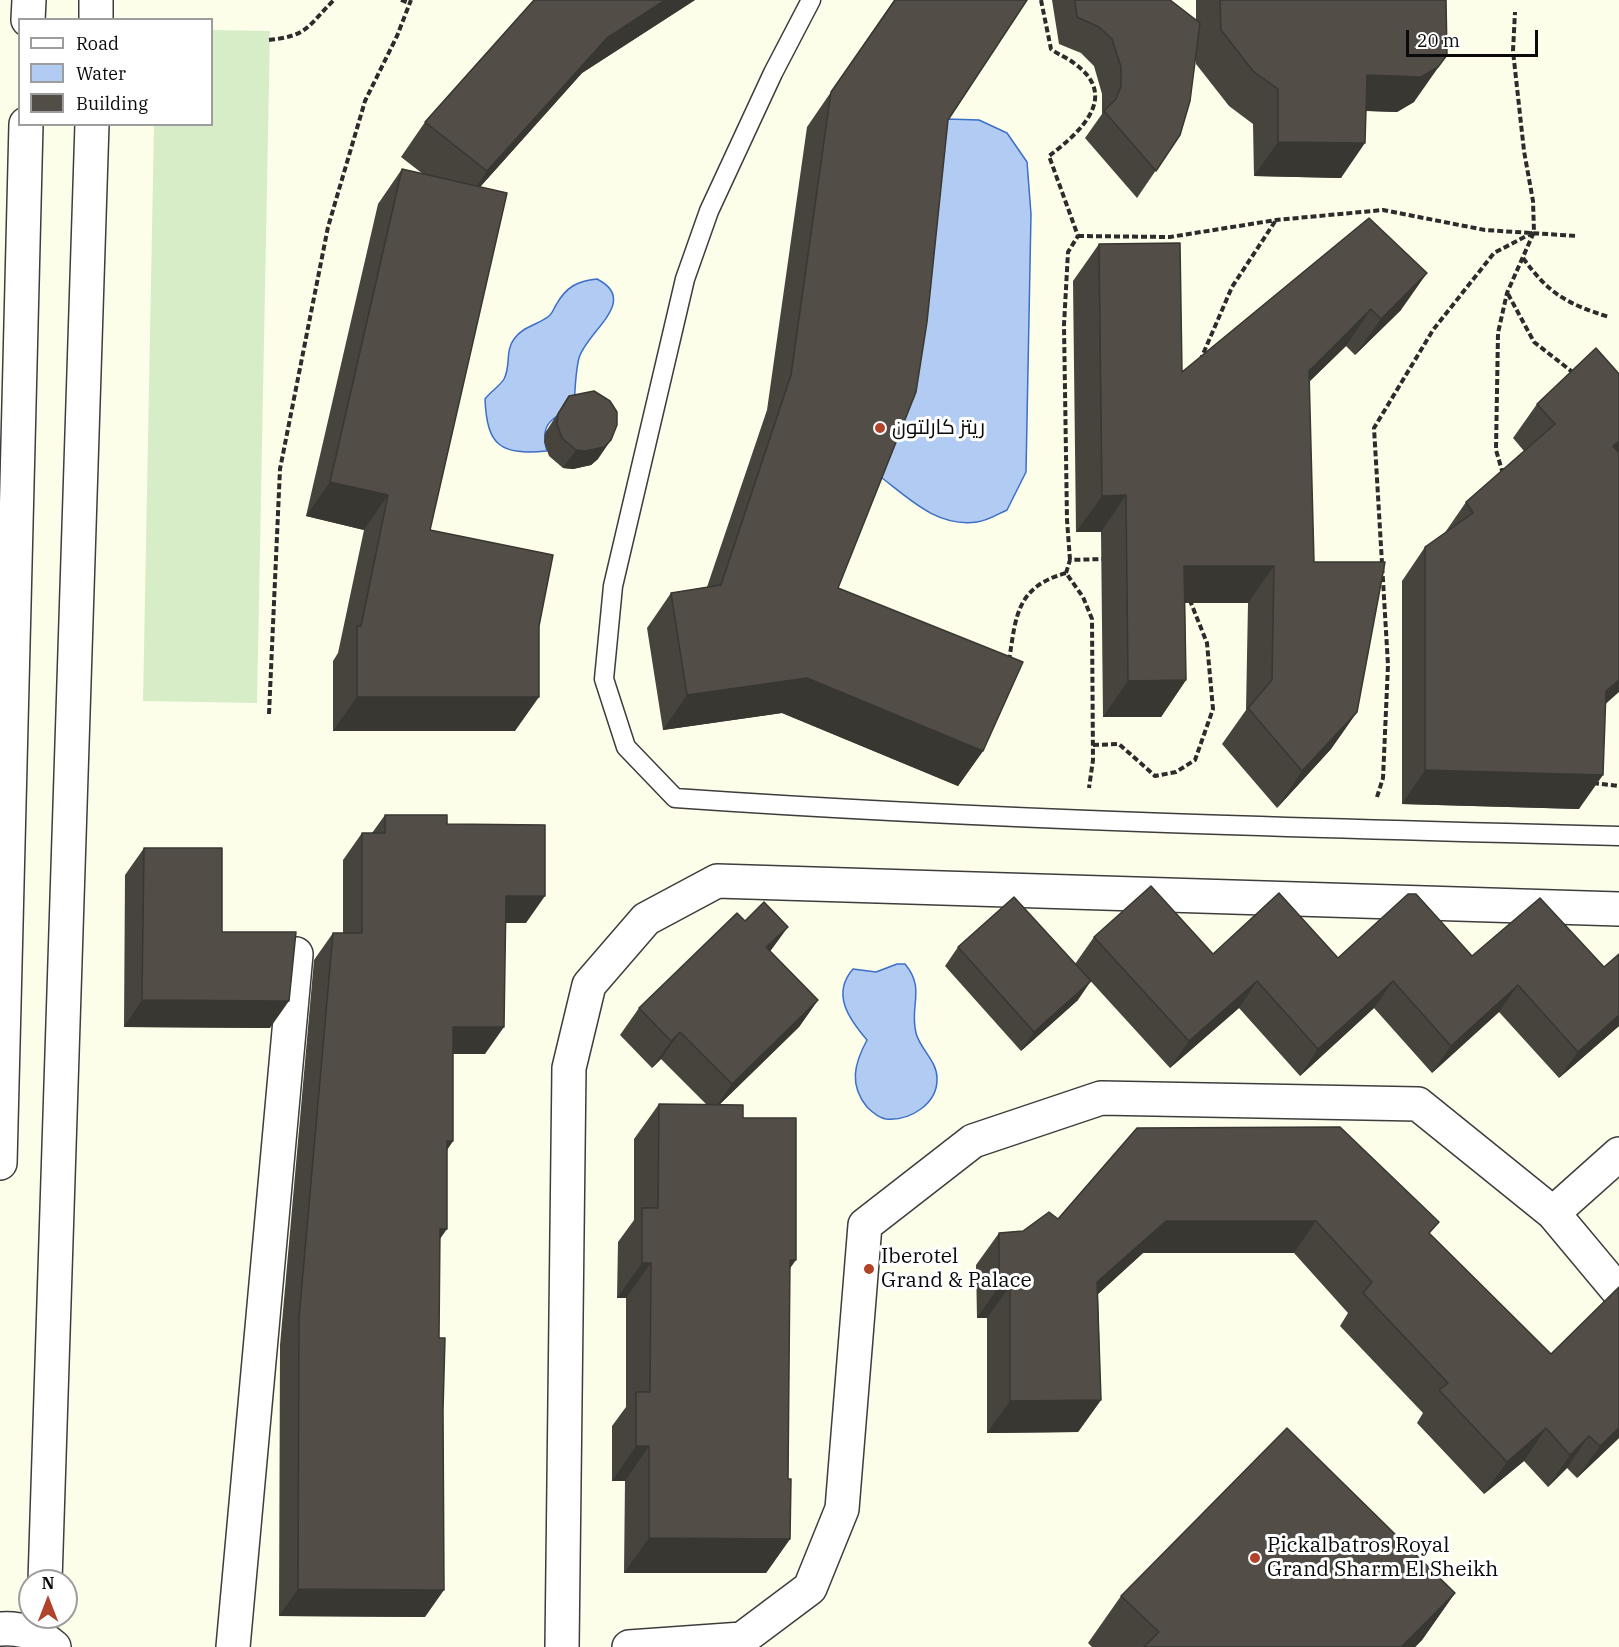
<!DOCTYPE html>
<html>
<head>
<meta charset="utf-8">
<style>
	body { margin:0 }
	#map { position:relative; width:1619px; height:1647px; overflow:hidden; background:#fdfee9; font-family:"IBM Plex Serif",serif }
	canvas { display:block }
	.legend { position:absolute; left:18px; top:18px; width:195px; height:108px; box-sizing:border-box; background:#fff; border:2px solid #9d9d9d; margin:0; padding:8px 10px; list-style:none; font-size:18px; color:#0a0a0a }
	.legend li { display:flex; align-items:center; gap:12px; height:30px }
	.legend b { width:30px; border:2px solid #9d9d9d }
	.north { position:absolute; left:18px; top:1569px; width:60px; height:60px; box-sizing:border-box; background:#fff; border:2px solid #9d9d9d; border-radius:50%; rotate:0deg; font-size:16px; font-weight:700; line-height:24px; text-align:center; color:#0a0a0a }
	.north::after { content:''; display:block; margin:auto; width:21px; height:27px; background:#b2432b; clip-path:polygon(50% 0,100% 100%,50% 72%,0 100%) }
	.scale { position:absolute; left:1406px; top:30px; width:132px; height:27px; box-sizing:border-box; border:3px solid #0a0a0a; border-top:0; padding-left:8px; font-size:18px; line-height:21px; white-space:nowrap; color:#0a0a0a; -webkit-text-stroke:4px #fff; paint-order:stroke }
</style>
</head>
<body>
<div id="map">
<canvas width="1619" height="1647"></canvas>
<ul class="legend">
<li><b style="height:8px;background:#fff"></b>Road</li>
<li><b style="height:16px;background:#b1cbf2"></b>Water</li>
<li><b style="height:16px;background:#524e47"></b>Building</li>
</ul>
<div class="north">N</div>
<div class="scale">20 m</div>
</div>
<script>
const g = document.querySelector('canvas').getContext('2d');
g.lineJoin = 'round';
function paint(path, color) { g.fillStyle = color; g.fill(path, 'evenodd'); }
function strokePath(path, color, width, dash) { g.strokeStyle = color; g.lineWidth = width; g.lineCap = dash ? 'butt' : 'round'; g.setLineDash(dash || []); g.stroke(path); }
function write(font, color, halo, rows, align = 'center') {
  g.font = font + ' "IBM Plex Serif",Cairo,serif'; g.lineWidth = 6; g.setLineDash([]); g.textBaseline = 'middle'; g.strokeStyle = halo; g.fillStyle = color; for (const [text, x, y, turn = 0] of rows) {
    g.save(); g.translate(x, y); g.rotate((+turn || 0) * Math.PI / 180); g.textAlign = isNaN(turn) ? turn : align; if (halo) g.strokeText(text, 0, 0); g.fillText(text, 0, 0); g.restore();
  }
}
paint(new Path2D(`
	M212,30L270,31L257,703L143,701L154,125L212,124Z`), '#d7edc7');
const water = new Path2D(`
	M947,119L979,120L1007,133L1027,162L1031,214L1026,472L1007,510C998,514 987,521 977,522C934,528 905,494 874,472Z
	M597,279C640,301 587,331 579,358C575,374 575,392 574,409C552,416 539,425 547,451C501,455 487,447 485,399C491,391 500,386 504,379C511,366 505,351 514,339C523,326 538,325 549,316C552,314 554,308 556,305C566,287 577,281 597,279Z
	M897,964H905C926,989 909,1006 916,1033C920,1049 937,1061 937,1078C938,1104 910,1121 886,1119C879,1118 872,1112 867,1107C849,1085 854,1064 867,1040C849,1019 831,994 853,969L876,972Z`);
paint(water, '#b1cbf2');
strokePath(water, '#3c6fc5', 1.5);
const lane = new Path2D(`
	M811,0L773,73L709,211L685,279L613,586L604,679L626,747L675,798C989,820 1304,828 1619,836`);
const street = new Path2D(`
	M28,20L29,0
	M96,20V0
	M0,1163L26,124
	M1553,1213L1619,1154
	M45,1581L92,124
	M0,1629C20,1627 39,1634 54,1647
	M233,1647L296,954
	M562,1647L569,1068L589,985L646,919L717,881L1619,909
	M629,1647L742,1639L810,1588L842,1509L865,1225L973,1141L1101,1098L1418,1104L1553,1213L1619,1292`);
strokePath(lane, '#3d3d3d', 21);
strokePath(street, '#3d3d3d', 36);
strokePath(new Path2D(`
	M401,0L409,3
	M1041,0L1051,49C1059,55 1068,58 1075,64C1121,97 1078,134 1049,156L1078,236
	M269,40C309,36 308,25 334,0
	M1078,236L1170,237L1276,220L1383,210L1485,230L1577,236
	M1523,258C1549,294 1567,304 1609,317
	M1508,294L1534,342L1575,374
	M1200,361L1232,287L1276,220
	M1503,474L1496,450L1498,333L1507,293L1534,232L1533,201L1524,151L1513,51L1515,12
	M1070,560L1067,520L1064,325L1068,252L1078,236
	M1066,573L1070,560L1104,559
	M1009,661C1016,616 1016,587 1066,573L1083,597L1092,619L1093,760L1089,788
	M269,714L280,469L328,227L365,101L397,36L411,0
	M1093,745L1119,744L1155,776L1176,772L1195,760L1213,709L1207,643L1189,598
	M1593,783L1619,786
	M1377,797L1383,778L1388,665L1374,428L1433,330L1494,253L1534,232`), '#2c2c2c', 4, [6, 3]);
strokePath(lane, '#fff', 18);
strokePath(street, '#fff', 33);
paint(new Path2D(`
	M534,0H695L582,73L480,187L430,530L515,731H333V661L338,653L364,530L306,516L378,204L402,169L423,174L401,157L425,122Z
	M894,0L948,120L838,588L983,751L958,786L782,713L663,730L647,628L671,593L707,587L767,410L807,127Z
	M1052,0H1170L1196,20V0H1446L1414,102L1397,112L1366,111L1341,178L1254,176L1253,124L1229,106L1196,64V52L1180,135L1137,198L1085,138L1102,114V94L1094,66L1081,53L1059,44Z
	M1369,218L1401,310L1355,355L1346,346L1309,382L1314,562L1357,712L1331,749L1277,808L1222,744L1246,710L1248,603H1185L1186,680L1161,717H1103L1101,532H1076L1073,281L1099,244L1182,372Z
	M1596,348L1606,704L1579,809L1402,804V581L1425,547L1444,534L1466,502L1524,451L1513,438L1537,404Z
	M569,396L598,459L591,465L573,469L563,468L549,456L544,442L545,433Z
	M385,815L447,824L526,923H505L485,1054H453V1141L447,1150L440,1238L425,1617L279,1616L280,1345L314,960L333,933H343V860L362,833H372Z
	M144,848L222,932L270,1028L124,1027L125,875Z
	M1094,937L1213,954L1338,958L1472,956L1619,1026L1559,1078L1499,1012L1432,1073L1374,1008L1300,1076L1239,1008L1170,1068L1075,964Z
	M958,947L1078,1000L1021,1051L945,966Z
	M770,951L818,1000L799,1027L719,1105L743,1118L790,1269L788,1479L790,1539L766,1573H624L625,1481H612V1426L626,1407V1298H617L618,1242L634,1220V1139L659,1104L707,1105L661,1059L652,1068L620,1035L639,1008Z
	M1137,1128L1430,1234L1619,1438L1577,1478L1567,1468L1548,1487L1524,1461L1484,1494L1417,1423L1423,1413L1340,1326L1348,1313L1294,1253H1143L1098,1294L1101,1400L1078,1432L987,1433V1318H977L976,1265L999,1233L1023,1231L1058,1219Z
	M1455,1593L1422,1640L1415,1647H1092L1088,1643L1121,1596Z`), '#47433d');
paint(new Path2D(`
	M665,0H695L582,73L463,206L487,171L607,38Z
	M1447,55L1414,102L1397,112L1342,110L1367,75Z
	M1278,142L1365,143L1341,178L1254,176Z
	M1427,273L1401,310L1355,355L1381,319Z
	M1371,309L1346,346L1283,407L1309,371Z
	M611,440L598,459L591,465L573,469L563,468L576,450Z
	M1619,441V454L1613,446Z
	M330,482L388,495L364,530L306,516Z
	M1126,495L1101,532H1076L1102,496Z
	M1184,566H1274L1248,603H1159Z
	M807,678L983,751L958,786L782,713L663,730L687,695Z
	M1186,680L1161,717H1103L1128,681Z
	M1619,680V692L1582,725L1606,691Z
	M357,697H539L515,731H333Z
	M1357,712L1331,749L1277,808L1302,771Z
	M1425,770L1603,775L1579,809L1402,804Z
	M506,896H545L526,923H487Z
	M788,927L769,953L766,947Z
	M1091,981L1078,1000L1021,1051L1034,1032Z
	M1257,981L1239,1008L1170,1068L1189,1041Z
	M1393,981L1374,1008L1300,1076L1318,1049Z
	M1518,985L1499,1012L1432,1073L1451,1046Z
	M142,1000L289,1001L270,1028L124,1027Z
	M818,1000L799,1027L713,1111L732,1084Z
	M1619,1015V1026L1559,1078L1578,1052Z
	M453,1027H504L485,1054H434Z
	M680,1032L661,1059L652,1068L671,1041Z
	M447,1141H453L434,1168Z
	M1166,1221H1316L1294,1253H1143L1075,1315L1097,1282Z
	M440,1229H447L428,1256Z
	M790,1260H796L771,1295Z
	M642,1263H651L626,1298H617Z
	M999,1286H1010L987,1318H977Z
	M1101,1400L1078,1432L987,1433L1010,1401Z
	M1546,1428L1524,1461L1484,1494L1507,1462Z
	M1619,1428V1438L1577,1478L1600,1446Z
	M1589,1436L1567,1468L1548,1487L1570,1455Z
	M636,1446H649L625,1481H612Z
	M649,1538L790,1539L766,1573H624Z
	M298,1589L444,1590L425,1617L279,1616Z
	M1455,1593L1422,1640L1415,1647H1401Z`), '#393732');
const building = new Path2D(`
	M534,0H665L607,38L487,171L425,122Z
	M895,0H1027L948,120L927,322L916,392L838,588L1023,662L983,751L807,678L687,695L671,593L721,585L791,375L831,92Z
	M1075,0H1170L1200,23L1190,101L1180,135L1156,171L1104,111L1116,99L1121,86V67L1112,39L1099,27L1077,17Z
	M1220,0H1446L1447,55L1438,67L1421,77L1367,75L1365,143L1278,142V89L1253,71L1221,30Z
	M402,169L507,193L430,530L553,555L539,626V697H357V626H361L388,495L330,482Z
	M1369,218L1427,273L1381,319L1371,309L1309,371L1314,562H1385L1357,712L1302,771L1248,708L1272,680L1274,566H1184L1186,680L1128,681L1126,495L1102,496L1099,244L1180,243L1182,372Z
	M1596,348L1619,374V441L1613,446L1619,453V680L1606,691L1603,775L1425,770V547L1473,513L1466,502L1555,424L1537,404Z
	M594,391L610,401L617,412V425L611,440L604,447L585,451L576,450L562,438L557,424L558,414L569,396Z
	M385,815H447V824L545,825V896H506L504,1027H453V1141H447V1229H440L439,1338H445L443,1410L444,1590L298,1589L299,1318L333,933H362V833H385Z
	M144,848H222V932H296L289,1001L142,1000Z
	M1151,886L1213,954L1279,893L1338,958L1408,894H1416L1472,956L1540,898L1604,967L1619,954V1015L1578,1052L1518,985L1451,1046L1393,981L1318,1049L1257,981L1189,1041L1094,937Z
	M1014,897L1091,981L1034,1032L958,947Z
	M764,902L788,927L766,947L818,1000L732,1084L680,1032L671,1041L639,1008L737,913L745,921Z
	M659,1104L743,1105V1118H796V1260H790L788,1479H791L790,1539L649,1538V1446H636V1392H650L651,1263H642V1208H658Z
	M1340,1127L1439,1222L1429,1233L1551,1354L1619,1287V1428L1600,1446L1589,1436L1570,1455L1546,1428L1507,1462L1439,1390L1448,1383L1363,1293L1372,1282L1316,1221H1166L1097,1282L1101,1400L1010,1401V1286H999V1233L1023,1231L1049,1212L1058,1219L1137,1128Z
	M1287,1428L1455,1593L1401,1647H1144L1159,1632L1121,1596Z`);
paint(building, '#524e47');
strokePath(building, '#393732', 1.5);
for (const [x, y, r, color] of [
	[880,428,6,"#b2432b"],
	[869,1269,6,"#b2432b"],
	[1255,1558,6,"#b2432b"]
]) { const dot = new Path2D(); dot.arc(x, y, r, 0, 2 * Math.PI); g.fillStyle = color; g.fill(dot); strokePath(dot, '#fff', 2); }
write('21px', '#0a0a0a', '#fff', [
	["ريتز كارلتون",892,428],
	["Iberotel",881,1257],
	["Grand & Palace",881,1281],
	["Pickalbatros Royal",1267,1546],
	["Grand Sharm El Sheikh",1267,1570]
], 'left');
</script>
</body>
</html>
